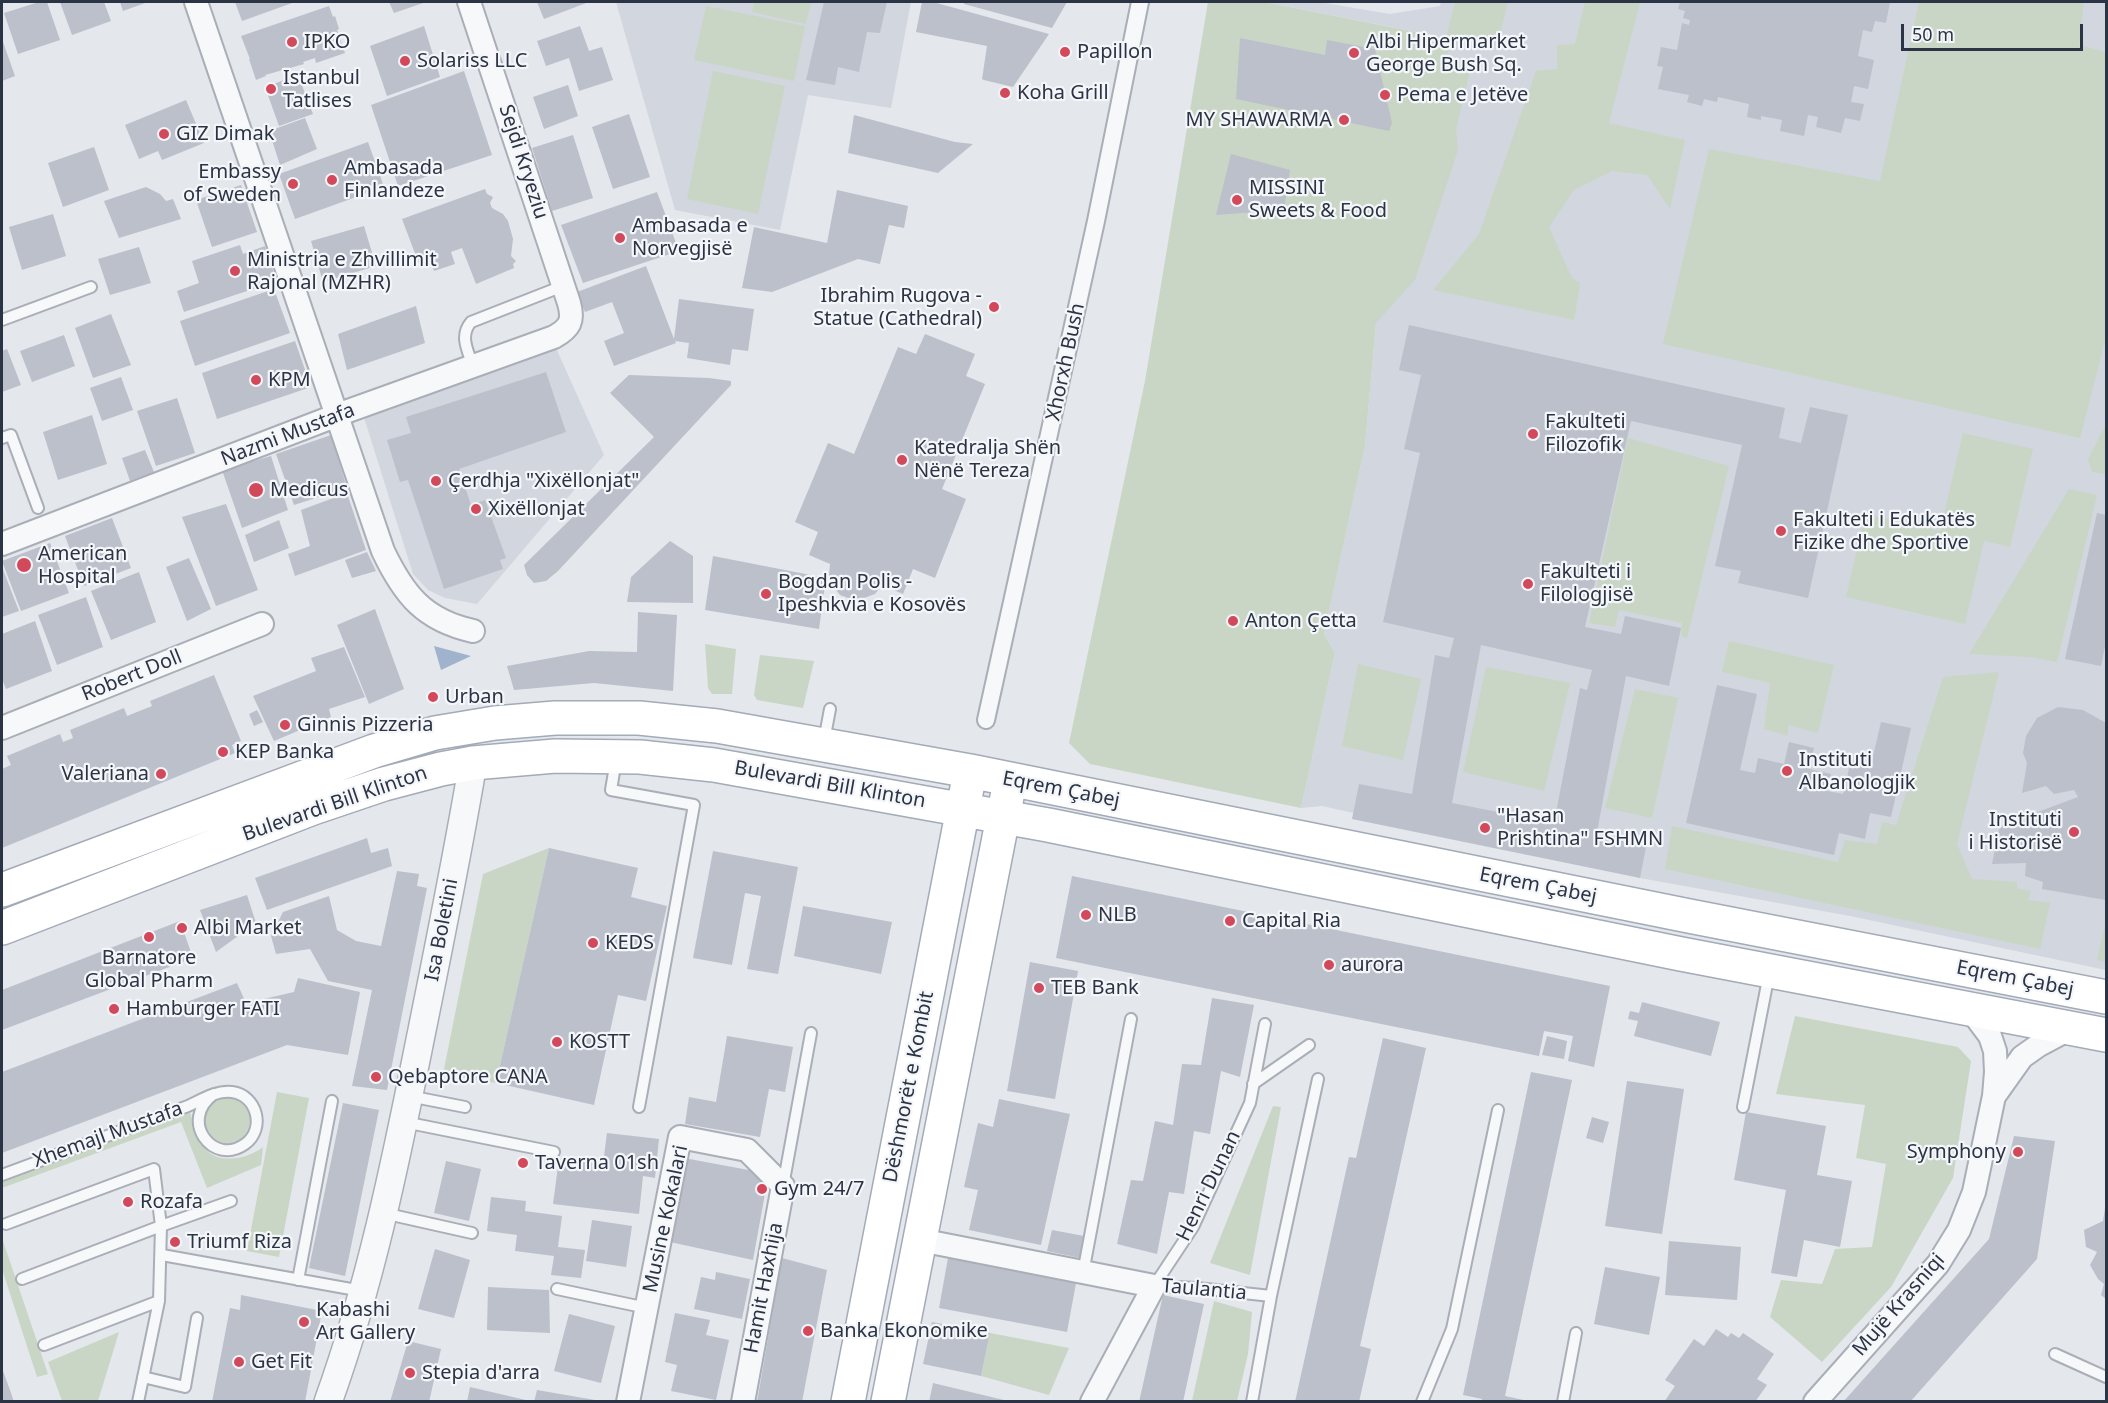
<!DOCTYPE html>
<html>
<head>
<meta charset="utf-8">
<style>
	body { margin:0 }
	#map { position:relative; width:2108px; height:1403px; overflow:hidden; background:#e4e7ec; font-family:"Noto Sans",sans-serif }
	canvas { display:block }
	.frame { position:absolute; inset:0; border:3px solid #2b3445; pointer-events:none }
	.scale { position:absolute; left:1901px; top:24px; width:182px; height:27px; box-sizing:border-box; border:3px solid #2b3445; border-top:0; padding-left:8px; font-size:18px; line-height:21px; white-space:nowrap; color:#2b3445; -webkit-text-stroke:4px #f4f6f9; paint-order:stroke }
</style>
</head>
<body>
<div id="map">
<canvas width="2108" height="1403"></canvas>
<div class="frame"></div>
<div class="scale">50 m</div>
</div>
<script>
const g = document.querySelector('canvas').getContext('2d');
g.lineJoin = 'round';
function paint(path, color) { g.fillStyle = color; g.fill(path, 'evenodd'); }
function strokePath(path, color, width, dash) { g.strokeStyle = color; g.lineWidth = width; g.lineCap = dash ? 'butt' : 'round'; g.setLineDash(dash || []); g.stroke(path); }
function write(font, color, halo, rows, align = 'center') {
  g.font = font + ' "Noto Sans",sans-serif'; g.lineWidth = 4.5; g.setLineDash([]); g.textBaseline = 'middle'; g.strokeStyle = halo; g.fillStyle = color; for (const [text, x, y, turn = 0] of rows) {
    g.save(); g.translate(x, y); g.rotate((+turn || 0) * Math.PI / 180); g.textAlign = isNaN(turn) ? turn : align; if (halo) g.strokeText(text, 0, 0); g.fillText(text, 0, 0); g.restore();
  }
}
paint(new Path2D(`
	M616,2H911L891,108L808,95L780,230L675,210Z
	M1264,2H1319L1390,14L1440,6L1441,2H2106V970L1850,916L1640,878L1621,872L1322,806L1301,808L1335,653L1324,634L1365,446L1376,323L1447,38Z
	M556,348L604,455L477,604L445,598L428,590L413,574L362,411Z`), '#d2d6de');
paint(new Path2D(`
	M754,2H811L806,24L752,12Z
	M1208,2H1264L1446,38L1455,2H1508L1499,38H1447L1449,61L1471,67L1456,129L1458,150L1415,280L1376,323L1365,446L1324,634L1335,653L1301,808L1090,764L1069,743L1145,381Z
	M1585,2H1640L1609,123L1685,140L1670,209L1647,175L1612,171L1574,190L1549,227L1572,278L1580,283L1574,320L1433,290L1479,234L1536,71L1557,69V45L1575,44Z
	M1919,2H2084L2079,45L2106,52V337L2080,438L1663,344L1709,149L1880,181Z
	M706,6L805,26L794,81L694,60Z
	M713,71L785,86L758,214L687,199Z
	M2106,424V474L2092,472L2088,459Z
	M1963,433L2033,449L2010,547L1984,541L1965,624L1846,597L1865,514L1940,531Z
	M1628,438L1729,466L1687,638L1681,636L1682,623L1619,610L1615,627L1589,623Z
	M2069,489L2097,495L2057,662L2030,657L1969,654Z
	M1729,641L1834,665L1818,733L1788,725V736L1764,729L1770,683L1722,672Z
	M705,644L736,649L732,694H712L708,688Z
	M760,655L814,661L803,708L757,700L754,695Z
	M1358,664L1421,679L1403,760L1342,746Z
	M1486,667L1570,683L1544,791L1463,772Z
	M1999,672L1957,844L1972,879L2017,882V889L2031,891L2028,900L2050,903L2040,949L1665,869L1672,826L1838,862L1845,840L1877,844L1882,822L1896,825L1943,677Z
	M1635,689L1678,698L1652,818L1605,808Z
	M549,848L496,1083L443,1074L483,874Z
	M2105,925H2106V962L2097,960Z
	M1795,1016L1958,1047L1971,1061L1953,1178L1891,1287L1822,1362L1770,1317L1781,1280L1822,1284L1835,1249L1872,1247L1886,1164L1856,1158L1865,1105L1776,1094Z
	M277,1092L309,1098L279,1257L247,1251Z
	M204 1120a23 23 0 1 1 46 0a23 23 0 1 1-46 0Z
	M188,1106C192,1117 196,1137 203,1146C216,1166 248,1159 263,1147L261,1165L207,1188L181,1122L2,1188V1175Z
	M1273,1106L1281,1107L1250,1275L1210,1263Z
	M2,1238L48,1374L37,1377L2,1269Z
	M1214,1301L1252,1312L1248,1354L1237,1401H1192Z
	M119,1332L98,1401H62L48,1362Z
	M990,1333L1069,1348L1049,1395L981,1376Z`), '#c9d6c5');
paint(new Path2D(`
	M434,646L471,656L441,670Z`), '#9fb4cc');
paint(new Path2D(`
	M39,2H47L60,40L18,54L4,13Z
	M60,2H104L111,21L72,35Z
	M120,2H148L123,11Z
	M235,2H295L242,21Z
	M389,2H426L394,13Z
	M537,2H589L544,19Z
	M824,2H887L880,33L867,32L859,72L838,67L835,85L806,80Z
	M922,2H933L1049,34L1013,87L984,80L982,79L987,46L916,32Z
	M964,2H1067L1052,28L964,4Z
	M1680,2H1890L1886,23L1875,21L1872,32L1863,30L1858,56L1874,60L1868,89L1854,86L1851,102L1864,104L1860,121L1845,118L1841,133L1816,127L1818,117L1808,115L1804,136L1780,131L1782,120L1761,116V120L1747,117L1749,104L1718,97L1717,102L1704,99L1702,106L1687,102L1689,95L1658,89L1663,67L1657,66L1661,47L1677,50L1682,23L1689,25L1690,20L1683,18L1685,11L1678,9Z
	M329,6L333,17L335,16L339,29L337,30L345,53L316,63L315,58L303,62L304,64L265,75L266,76L256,80L249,59H250L241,36Z
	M424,26L440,77L387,96L370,46Z
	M580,26L589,51L602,47L613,80L579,91L569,58L546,66L537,41Z
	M1240,38L1325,55L1327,40L1375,49L1392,123L1389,131L1236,99Z
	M2,39L15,76L2,81Z
	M464,71L492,155L398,186L371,105Z
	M298,75L313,114L279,126L265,87Z
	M568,85L578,116L544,129L533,97Z
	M186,100L204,143L162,160L158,151L139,159L125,125Z
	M629,114L650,177L613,189L592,127Z
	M854,115L955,142L973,144L938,173L848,153Z
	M305,118L317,149L280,165L269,131Z
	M573,135L593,198L552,211L532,148Z
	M368,142L384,187L295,219L279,174Z
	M94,147L109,190L63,207L48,163Z
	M1231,154L1290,170L1284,210L1216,215Z
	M241,185L257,232L212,247L196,200Z
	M146,187L160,194L166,201L173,199L181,219L119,238L104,201Z
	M485,189L487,194L493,197L490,203L492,208L503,214L508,221L513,239L511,256L516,261L513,264L514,268L476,284L462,248L451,252L455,264L434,271L430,260L419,264L402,219Z
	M837,190L908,206L904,228L889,225L880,264L858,259L772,292L742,288L754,227L827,243Z
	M657,192L679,251L583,283L561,225Z
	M53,214L66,256L22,270L9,227Z
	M364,226L376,266L323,282L311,241Z
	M240,245L243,254L265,246L277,281L184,312L177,291L199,283L192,261Z
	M139,247L151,283L110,295L98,259Z
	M646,266L674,339L679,299L754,309L748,351L732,349L730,365L687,358L689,343L675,341L676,343L614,366L604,341L624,333L612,302L585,312L577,292Z
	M274,289L290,333L195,366L180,321Z
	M416,306L425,343L347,370L338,334Z
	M111,314L131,365L93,378L75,328Z
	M1409,325L1785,408L1779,438L1801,443L1810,407L1848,415L1808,598L1738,583L1741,571L1715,566L1742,445L1631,421L1585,627L1621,634L1625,616L1681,628L1669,686L1626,676L1597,832L1647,842L1640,878L1352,819L1359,784L1412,794L1435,655L1449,658L1454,638L1383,622L1420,453L1404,449L1421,375L1399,370ZM1481,645L1592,670L1587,690L1580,688L1554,823L1452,803Z
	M925,334L975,354L966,376L985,384L942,489L966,499L935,578L913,569L903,594L882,585L875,594L864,598L851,599L840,595L833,586L829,575L830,564L809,555L818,532L795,522L828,443L854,454L898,347L916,354Z
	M64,335L75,366L32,382L20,351Z
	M295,341L311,387L217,419L202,373Z
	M7,349L21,385L2,392V351Z
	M546,372L566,432L459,469L471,505L485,500L506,558L500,560L503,569L444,589L408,480L400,482L387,440L411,433L406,417Z
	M629,375L709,378L731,381V385L558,571L546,581L534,583L527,575L524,565L654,437L610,393Z
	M121,377L133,410L102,421L90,388Z
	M177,398L195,453L156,466L137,411Z
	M92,415L107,464L58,480L43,432Z
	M331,435L347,488L294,505L276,454Z
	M145,450L154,472L130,481L122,458Z
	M271,456L288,510L242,528L222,470Z
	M347,493L366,550L295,576L288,554L310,546L301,510Z
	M226,504L258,590L216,606L182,517Z
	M2097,513L2106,515V641L2101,666L2065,659Z
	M112,518L131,568L84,586L65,536Z
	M279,520L289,548L254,562L245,535Z
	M670,541L693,556V603L627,602L631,577Z
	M50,543L69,593L21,611L2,561Z
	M367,552L376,571L352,578L345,560Z
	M713,556L826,578L819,629L705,610Z
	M189,558L211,609L187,621L166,567Z
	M2,567L19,611L2,617Z
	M139,572L156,622L111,640L91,591Z
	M86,597L103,647L57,665L38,615Z
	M375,609L404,689L369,704L337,625Z
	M638,612L677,615L673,691L594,683L514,690L507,666L589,651L637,652Z
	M35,621L52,671L6,689L2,679V634Z
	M344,647L365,697L329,709L331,717L274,741L253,696L316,671L311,658Z
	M214,675L241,741L232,745L235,753L2,848V769L11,765L7,756L60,734L63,742L73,738L70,730L124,708L127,716L152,706L150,701Z
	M1717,685L1757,694L1740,770L1755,773L1758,758L1784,764L1789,742L1814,748L1809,769L1831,774L1827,791L1843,794L1851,760L1871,765L1881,722L1911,728L1891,817L1870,813L1865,839L1839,833L1834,855L1686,823Z
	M2058,707L2083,710L2106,723V900L2042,889L2043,882L2025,876L2026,863L1992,864L2000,826L2078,797L2074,790L2054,794L2046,786L2022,793L2027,763L2023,753L2026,736L2037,718Z
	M257,710L263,722L254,726L249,714Z
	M367,838L371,853L388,848L392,866L267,910L255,878Z
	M549,848L638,868L631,897L667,906L646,1001L618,995L594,1105L496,1083Z
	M713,851L798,867L778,974L747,969L761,896L745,893L732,965L693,958Z
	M397,871L419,874L417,886L427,888L387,1090L352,1086L372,990L328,981L310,949L276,954L271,936L283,912L329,896L337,930L356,941L381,946Z
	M1072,876L1610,986L1594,1067L1568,1061L1573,1036L1544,1031L1539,1056L1056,958Z
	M247,895L256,923L216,952L200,910Z
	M803,906L892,922L881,974L794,956Z
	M180,921L193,958L2,1030V990Z
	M1030,962L1078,971L1055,1099L1007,1091Z
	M298,978L360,992L348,1055L287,1045L2,1153V1072L237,983L246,1003L294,992Z
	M1212,998L1254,1005L1240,1077L1221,1071L1210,1134L1194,1131L1184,1194L1169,1192L1157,1254L1117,1244L1131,1180L1143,1181L1155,1121L1173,1125L1182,1064L1201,1065Z
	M1642,1002L1720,1022L1711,1056L1634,1036L1638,1021L1628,1019L1630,1011L1639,1013Z
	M727,1036L793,1047L785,1092L769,1089L760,1137L685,1124L689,1097L716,1102Z
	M1547,1036L1567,1041L1564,1059L1542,1055Z
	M1383,1038L1426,1048L1360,1346L1371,1349L1359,1402H1295L1349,1157L1356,1158Z
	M1531,1072L1572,1080L1505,1396L1524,1400V1402H1481L1482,1399L1463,1395Z
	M1627,1081L1684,1089L1662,1234L1605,1226Z
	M999,1099L1070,1114L1041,1245L969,1230L978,1190L964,1187L978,1123L993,1127Z
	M343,1103L379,1110L345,1276L309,1268Z
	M1746,1112L1826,1126L1817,1175L1852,1181L1840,1247L1804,1240L1797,1277L1771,1273L1786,1190L1734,1180Z
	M1592,1117L1609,1122L1603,1143L1586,1138Z
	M607,1133L659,1139L655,1178L643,1176L639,1214L553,1204L559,1159L603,1164Z
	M2014,1136L2055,1141L2037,1259L1910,1402H1843L1989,1239Z
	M684,1158L754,1171L766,1188L753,1260L670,1242Z
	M446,1161L481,1169L469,1221L434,1213Z
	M491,1197L526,1201L525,1211L562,1216L558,1247L585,1250L581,1278L551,1275L554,1256L515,1251L517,1235L487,1231Z
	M2105,1208H2106V1299L2101,1295L2104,1284L2098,1279L2090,1265L2097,1252L2086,1247L2084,1230L2103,1221Z
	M592,1220L632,1226L626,1267L586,1261Z
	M1052,1230L1084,1236L1080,1258L1047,1251Z
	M1669,1241L1741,1247L1737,1300L1665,1295Z
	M435,1249L470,1260L454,1318L418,1309Z
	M782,1258L827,1270L802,1402H757Z
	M948,1258L1076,1283L1067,1332L939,1308Z
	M1605,1267L1660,1277L1649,1335L1594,1324Z
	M716,1272L750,1279L742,1319L694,1309L701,1277L715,1280Z
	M488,1287L549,1290L550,1333L487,1330Z
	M241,1295L322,1311L305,1402H212L230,1308L240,1310Z
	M1163,1295L1204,1304L1183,1402H1139Z
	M675,1313L710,1320L706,1335L729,1340L716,1400L671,1391L677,1365L665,1362Z
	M569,1314L615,1326L601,1383L554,1371Z
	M932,1322L990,1333L981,1376L923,1364Z
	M1716,1329L1728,1337L1731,1333L1739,1338L1743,1333L1774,1354L1757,1379L1767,1385L1755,1402H1664L1675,1386L1665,1380L1694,1339L1704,1346Z
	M408,1341L441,1349L429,1402H390Z
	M2,1368L11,1393L14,1402H2Z
	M933,1383L1008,1401V1402H929Z
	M470,1387L530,1401V1402H467Z
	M537,1390L595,1400V1402H534Z`), '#bbc0ca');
const service = new Path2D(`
	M2,320L91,287
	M473,366C468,351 459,336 471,322L563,286
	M2,438L11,435L38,508
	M824,741L830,709
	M616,760L611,790L694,805L639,1107
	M1253,1084L1309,1045
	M409,1096L465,1107
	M1743,1107L1769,974
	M404,1122L554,1152
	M2,1175L188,1106C201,1100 217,1090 232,1092C257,1095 266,1129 245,1144C213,1167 178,1120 214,1094
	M783,1186L811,1033
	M383,1213L472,1233
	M6,1224L154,1169L161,1226L231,1201
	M162,1255L362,1291
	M1083,1273L1131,1019
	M22,1279L161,1226L159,1301L138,1402
	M298,1280L332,1101
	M1154,1286L1193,1227L1250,1103L1265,1024
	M1154,1286L1197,1288L1271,1296
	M557,1289L647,1308
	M44,1345L159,1301
	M2055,1354L2106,1377
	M143,1377L185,1387L197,1318
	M1252,1402L1271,1296L1318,1079
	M1422,1402L1452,1329L1498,1110
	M1563,1402L1576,1333`);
const pedestrian = new Path2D(`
	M986,720L1096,221L1140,2`);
const minor = new Path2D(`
	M196,2L383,551C404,595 424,620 473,631
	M2,544L348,411L554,337C570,328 574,321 569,303L469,2
	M2,728L262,624
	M1995,1095L2022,1057L2039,1045L2071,1028
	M920,1240L1154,1286L1092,1402
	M628,1402L680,1137L747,1150L783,1186L743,1402
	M1815,1402L1938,1264L1959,1230L1974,1192L1994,1096L1996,1072L1995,1051L1990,1036L1969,1008`);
const tertiary = new Path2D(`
	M328,1402C370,1286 395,1165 419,1045C438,951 457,858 473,763`);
const primary = new Path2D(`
	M2,890L374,751L435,733L495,723L555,718H639L717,726L970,771L1689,916L2106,997
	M2,928L313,808L384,784L441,769L473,763L555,756L640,757L714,765L1048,825L1681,954L2106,1035
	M848,1402L967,788
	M888,1402L1007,797`);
strokePath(service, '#a9aeb7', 14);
strokePath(pedestrian, '#a9aeb7', 20);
strokePath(minor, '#a9aeb7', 26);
strokePath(tertiary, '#a9aeb7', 30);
strokePath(primary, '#a3abb8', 36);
strokePath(service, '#f7f8fa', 10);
strokePath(pedestrian, '#f7f8fa', 16);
strokePath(minor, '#f7f8fa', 22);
strokePath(tertiary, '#f7f8fa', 27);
strokePath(primary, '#fff', 33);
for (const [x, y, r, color] of [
	[292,42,6,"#d1495b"],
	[1065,52,6,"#d1495b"],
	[1354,53,6,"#d1495b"],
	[405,61,6,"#d1495b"],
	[271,89,6,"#d1495b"],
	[1005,93,6,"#d1495b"],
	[1385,95,6,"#d1495b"],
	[1344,120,6,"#d1495b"],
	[164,134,6,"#d1495b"],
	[332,180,6,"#d1495b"],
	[293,184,6,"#d1495b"],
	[1237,200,6,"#d1495b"],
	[620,238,6,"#d1495b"],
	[235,271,6,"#d1495b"],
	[994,307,6,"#d1495b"],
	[256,380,6,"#d1495b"],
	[1533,434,6,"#d1495b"],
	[902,460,6,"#d1495b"],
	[436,481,6,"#d1495b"],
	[256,490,8,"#d1495b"],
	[476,509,6,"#d1495b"],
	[1781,531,6,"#d1495b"],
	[24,565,8,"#d1495b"],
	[1528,584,6,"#d1495b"],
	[766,594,6,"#d1495b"],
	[1233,621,6,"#d1495b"],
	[433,697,6,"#d1495b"],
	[285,725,6,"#d1495b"],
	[223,752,6,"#d1495b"],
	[1787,771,6,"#d1495b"],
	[161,774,6,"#d1495b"],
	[1485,828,6,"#d1495b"],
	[2074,832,6,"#d1495b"],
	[1086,915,6,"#d1495b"],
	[1230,921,6,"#d1495b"],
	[182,928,6,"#d1495b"],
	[149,937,6,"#d1495b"],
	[593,943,6,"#d1495b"],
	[1329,965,6,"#d1495b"],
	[1039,988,6,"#d1495b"],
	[114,1009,6,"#d1495b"],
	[557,1042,6,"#d1495b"],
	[376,1077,6,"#d1495b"],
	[2018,1152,6,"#d1495b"],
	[523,1163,6,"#d1495b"],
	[762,1189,6,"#d1495b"],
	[128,1202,6,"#d1495b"],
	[175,1242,6,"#d1495b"],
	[304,1322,6,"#d1495b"],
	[808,1331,6,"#d1495b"],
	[239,1362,6,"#d1495b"],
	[410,1373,6,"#d1495b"]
]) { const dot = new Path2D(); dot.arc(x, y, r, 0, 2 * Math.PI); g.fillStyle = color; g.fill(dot); strokePath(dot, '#f4f6f9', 2); }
write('20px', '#2b3445', '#f4f6f9', [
	["IPKO",304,42],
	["Albi Hipermarket",1366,42],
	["George Bush Sq.",1366,65],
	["Papillon",1077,52],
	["Solariss LLC",417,61],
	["Istanbul",283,78],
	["Tatlises",283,101],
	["Koha Grill",1017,93],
	["Pema e Jetëve",1397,95],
	["MY SHAWARMA",1332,120,"right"],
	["GIZ Dimak",176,134],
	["Ambasada",344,168],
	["Finlandeze",344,191],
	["Embassy",281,172,"right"],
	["of Sweden",281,195,"right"],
	["MISSINI",1249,188],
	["Sweets & Food",1249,211],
	["Ambasada e",632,226],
	["Norvegjisë",632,249],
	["Ministria e Zhvillimit",247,260],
	["Rajonal (MZHR)",247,283],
	["Ibrahim Rugova -",982,296,"right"],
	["Statue (Cathedral)",982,319,"right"],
	["KPM",268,380],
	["Fakulteti",1545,422],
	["Filozofik",1545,445],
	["Katedralja Shën",914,448],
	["Nënë Tereza",914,471],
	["Çerdhja \"Xixëllonjat\"",448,481],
	["Medicus",270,490],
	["Xixëllonjat",488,509],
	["Fakulteti i Edukatës",1793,520],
	["Fizike dhe Sportive",1793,543],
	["American",38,554],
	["Hospital",38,577],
	["Fakulteti i",1540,572],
	["Filologjisë",1540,595],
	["Bogdan Polis -",778,582],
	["Ipeshkvia e Kosovës",778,605],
	["Anton Çetta",1245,621],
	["Urban",445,697],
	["Ginnis Pizzeria",297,725],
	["KEP Banka",235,752],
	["Instituti",1799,760],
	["Albanologjik",1799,783],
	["Valeriana",149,774,"right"],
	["\"Hasan",1497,816],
	["Prishtina\" FSHMN",1497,839],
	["Instituti",2062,820,"right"],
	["i Historisë",2062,843,"right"],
	["NLB",1098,915],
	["Capital Ria",1242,921],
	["Albi Market",194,928],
	["KEDS",605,943],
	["Barnatore",149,958,"center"],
	["Global Pharm",149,981,"center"],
	["aurora",1341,965],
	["TEB Bank",1051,988],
	["Hamburger FATI",126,1009],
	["KOSTT",569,1042],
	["Qebaptore CANA",388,1077],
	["Symphony",2006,1152,"right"],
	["Taverna 01sh",535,1163],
	["Gym 24/7",774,1189],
	["Rozafa",140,1202],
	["Triumf Riza",187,1242],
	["Kabashi",316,1310],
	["Art Gallery",316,1333],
	["Banka Ekonomike",820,1331],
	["Get Fit",251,1362],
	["Stepia d'arra",422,1373]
], 'left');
write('20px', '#2b3445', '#f4f6f9', [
	["Sejdi Kryeziu",523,162,72],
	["Xhorxh Bush",1066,362,-78],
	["Nazmi Mustafa",288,435,-21],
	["Robert Doll",132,676,-22],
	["Bulevardi Bill Klinton",830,785,10],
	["Eqrem Çabej",1061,790,11],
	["Bulevardi Bill Klinton",335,804,-19],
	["Eqrem Çabej",1538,886,11],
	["Isa Boletini",442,930,-79],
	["Eqrem Çabej",2015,979,11],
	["Dëshmorët e Kombit",909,1087,-79],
	["Xhemajl Mustafa",108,1135,-20],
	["Henri Dunan",1209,1186,-64],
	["Musine Kokalari",666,1219,-78],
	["Hamit Haxhija",764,1288,-79],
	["Taulantia",1204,1290,5],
	["Mujë Krasniqi",1899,1305,-49]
]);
</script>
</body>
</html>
